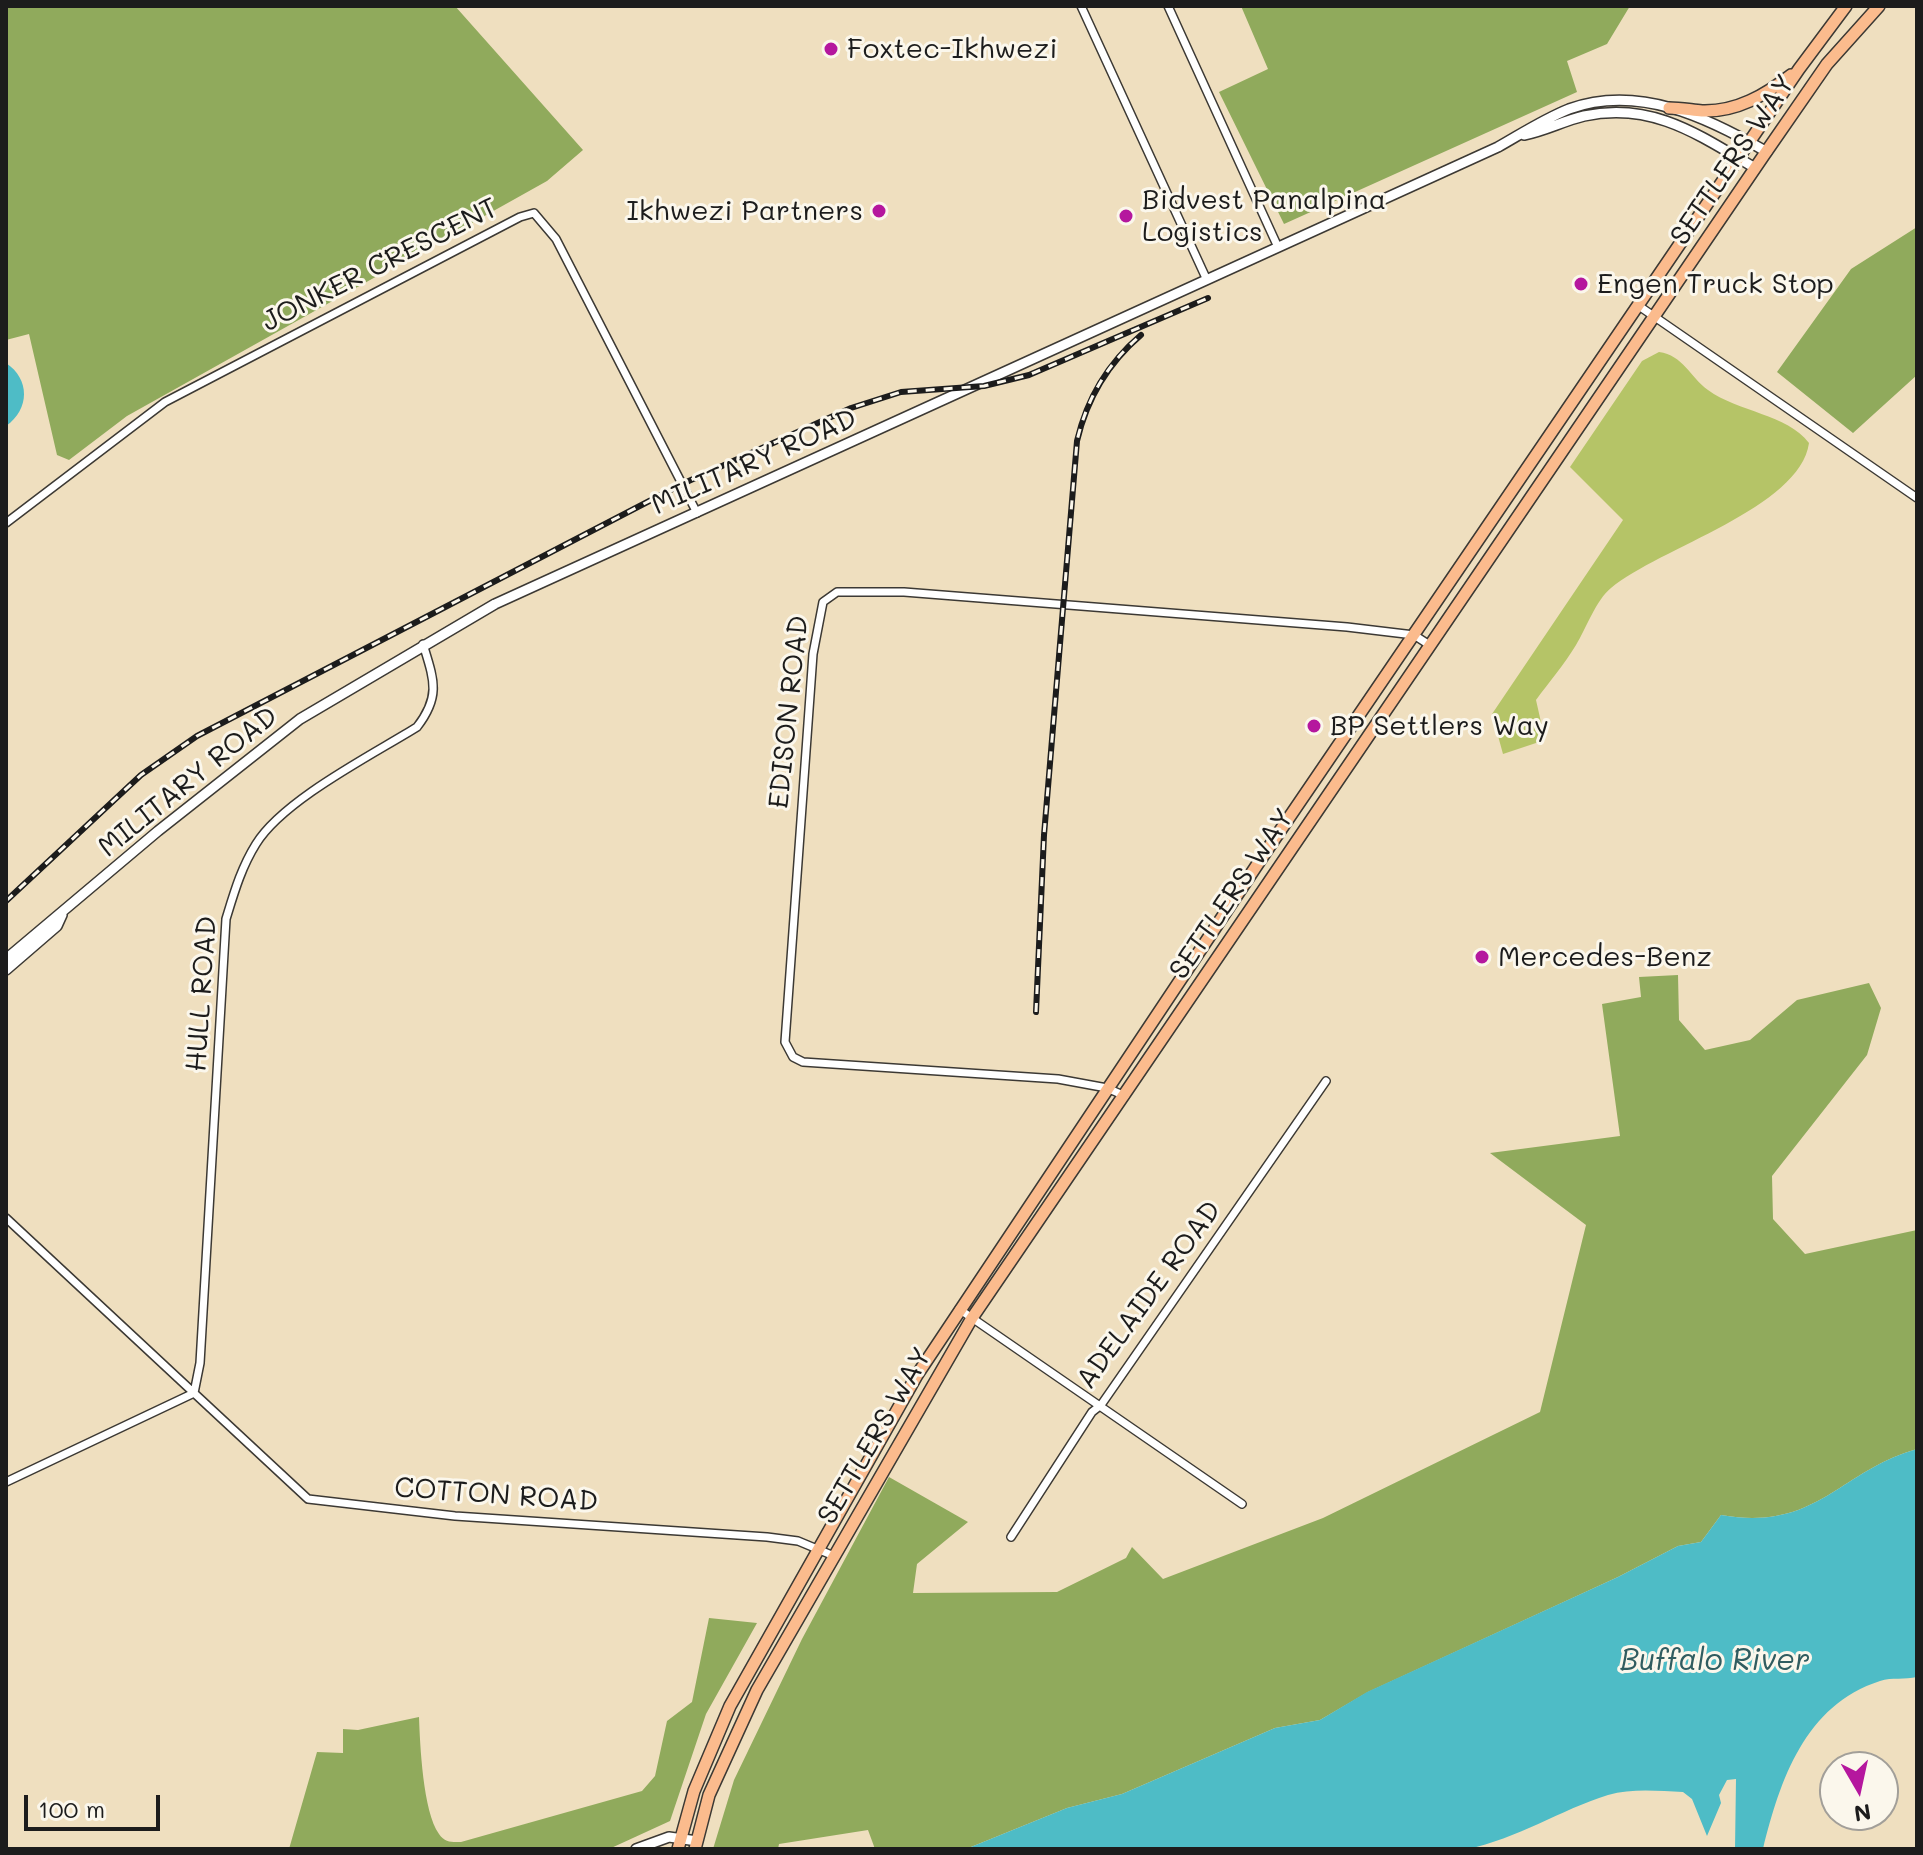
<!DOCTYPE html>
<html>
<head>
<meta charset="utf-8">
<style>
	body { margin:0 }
	#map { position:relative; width:1923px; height:1855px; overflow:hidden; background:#efdfbf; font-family:Mali,sans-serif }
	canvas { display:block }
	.frame { position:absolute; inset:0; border:8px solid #1c1c1c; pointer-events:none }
	.north { position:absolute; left:1819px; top:1751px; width:80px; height:80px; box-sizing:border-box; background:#fbf7ec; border:2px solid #a29f99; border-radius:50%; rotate:171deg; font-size:22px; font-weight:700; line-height:32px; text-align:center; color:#1c1c1c }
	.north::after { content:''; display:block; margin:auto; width:28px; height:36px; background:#b5179e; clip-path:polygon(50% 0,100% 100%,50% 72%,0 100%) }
	.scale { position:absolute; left:24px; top:1795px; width:136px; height:36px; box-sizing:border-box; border:4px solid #1c1c1c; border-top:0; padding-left:10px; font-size:24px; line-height:28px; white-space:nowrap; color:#1c1c1c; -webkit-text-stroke:6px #fbf7ec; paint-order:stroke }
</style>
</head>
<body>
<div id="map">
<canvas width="1923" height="1855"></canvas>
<div class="frame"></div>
<div class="north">N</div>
<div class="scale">100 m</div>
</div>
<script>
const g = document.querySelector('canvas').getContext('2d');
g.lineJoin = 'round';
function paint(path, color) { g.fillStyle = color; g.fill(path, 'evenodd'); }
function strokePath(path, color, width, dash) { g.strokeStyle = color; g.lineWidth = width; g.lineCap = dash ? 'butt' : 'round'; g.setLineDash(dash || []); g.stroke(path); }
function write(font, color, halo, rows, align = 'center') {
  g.font = font + ' Mali,sans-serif'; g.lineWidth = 6; g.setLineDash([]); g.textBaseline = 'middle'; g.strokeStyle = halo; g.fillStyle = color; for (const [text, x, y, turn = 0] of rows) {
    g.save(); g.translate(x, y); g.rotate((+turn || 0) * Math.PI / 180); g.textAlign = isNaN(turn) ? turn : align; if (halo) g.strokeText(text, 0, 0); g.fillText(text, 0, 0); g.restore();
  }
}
paint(new Path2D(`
	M1659,352C1683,355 1690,377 1708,390C1738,412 1787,414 1809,443C1800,508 1659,548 1611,588C1596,600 1586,629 1576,645C1564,665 1549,682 1536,700L1545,740L1503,754L1492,714L1623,520L1570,467L1642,361Z`), '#b5c467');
paint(new Path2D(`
	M6,6H455L583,150L547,181L127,416L69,460L57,455L29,334L6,340Z
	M1241,6H1630L1607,44L1567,61L1577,92L1284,224L1219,92L1268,69Z
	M1917,227V375L1853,433L1777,372L1851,269Z
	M1678,975L1679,1020L1705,1050L1750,1040L1797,1000L1869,983L1881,1008L1867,1055L1772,1176L1773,1219L1805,1254L1917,1230V1449C1839,1471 1817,1532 1721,1515L1701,1542L1678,1546L1618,1577L1368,1692L1320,1720L1275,1728L1122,1794L1067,1808L966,1849H875L868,1830L779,1844L778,1849H713L734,1780L802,1639L889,1477L968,1522L917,1564L913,1593L1057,1592L1126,1558L1132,1547L1163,1579L1323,1518L1540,1412L1586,1225L1490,1153L1620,1136L1602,1004L1641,997L1639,977Z
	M709,1618L757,1623L706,1714L670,1821L609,1849H289L317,1752L343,1753V1729L358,1730L419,1717C420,1744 423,1812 439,1834C445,1843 452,1842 461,1842L642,1791L655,1776L667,1721L692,1702Z`), '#90aa5c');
paint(new Path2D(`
	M6,363C30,379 30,409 6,426Z
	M1917,1449V1677C1905,1680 1892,1677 1880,1681C1805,1705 1780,1780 1763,1849H1735L1736,1779L1727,1780L1719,1795L1721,1803L1707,1836L1692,1799L1683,1792C1659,1791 1632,1788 1608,1795C1560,1810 1517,1839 1467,1849H966L1067,1808L1122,1794L1275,1728L1320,1720L1367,1692L1618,1577L1678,1546L1701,1542L1721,1515C1817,1532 1839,1471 1917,1449Z`), '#4ebcc6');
const minor = new Path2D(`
	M1081,6L1206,278
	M1168,6L1277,245
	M1639,306L1917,498
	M6,523L165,402L520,217L534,213L556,239L697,513
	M423,644C434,680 441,696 417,727C372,755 283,800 256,844C241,868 234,893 226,919L200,1363L194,1393L308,1499L455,1516L767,1537L798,1541L834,1556
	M1125,1096L1107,1088L1058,1079L803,1062L793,1057L785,1042L813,654L823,602L837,592H904L1347,627L1414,635L1431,646
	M6,1218L194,1393L6,1482
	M959,1309L1242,1504
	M1011,1537L1092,1412L1101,1405L1326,1081`);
const tertiary = new Path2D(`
	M1524,135C1545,131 1563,121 1584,116C1652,101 1699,135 1755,168
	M6,959L158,831L300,719L495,604L1498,147C1521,134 1544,119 1569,109C1638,84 1707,117 1767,152
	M6,970L57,926L62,915
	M636,1849L669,1837L697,1841`);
const primary = new Path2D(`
	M1669,108C1680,108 1691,110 1702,111C1737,112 1765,95 1791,75
	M678,1849L694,1791L730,1706L917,1375L1267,850L1799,69L1846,6
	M695,1849L709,1795L757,1690L972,1318L1764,155L1827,64L1879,6`);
strokePath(minor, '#3c3934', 10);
strokePath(tertiary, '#3c3934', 12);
strokePath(primary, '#3c3934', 14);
strokePath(minor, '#fff', 7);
strokePath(tertiary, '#fff', 9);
strokePath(primary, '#fbbb8d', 11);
const rail = new Path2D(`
	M6,901L141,775L197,736L682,484L851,408L901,392L984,386L1029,375L1208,298
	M1036,1012L1044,835L1077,441C1087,398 1107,364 1141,335`);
strokePath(rail, '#1c1c1c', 6);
strokePath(rail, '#fbf7ec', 3, [9]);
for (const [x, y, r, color] of [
	[831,49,8,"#b5179e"],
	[879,211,8,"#b5179e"],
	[1126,216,8,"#b5179e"],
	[1581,284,8,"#b5179e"],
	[1314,726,8,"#b5179e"],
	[1482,957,8,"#b5179e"]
]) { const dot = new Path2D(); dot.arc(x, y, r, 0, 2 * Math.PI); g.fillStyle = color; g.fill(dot); strokePath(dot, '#fbf7ec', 3); }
write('28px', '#1c1c1c', '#fbf7ec', [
	["Foxtec-Ikhwezi",847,49],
	["Bidvest Panalpina",1142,200],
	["Logistics",1142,232],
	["Ikhwezi Partners",863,211,"right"],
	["Engen Truck Stop",1597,284],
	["BP Settlers Way",1330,726],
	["Mercedes-Benz",1498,957]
], 'left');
write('28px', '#1c1c1c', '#fbf7ec', [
	["SETTLERS WAY",1733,160,-56],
	["JONKER CRESCENT",380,265,-27],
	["MILITARY ROAD",754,462,-24],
	["EDISON ROAD",789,712,-84],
	["MILITARY ROAD",188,782,-39],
	["SETTLERS WAY",1232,894,-56],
	["HULL ROAD",202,994,-86],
	["ADELAIDE ROAD",1149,1295,-54],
	["SETTLERS WAY",875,1436,-60],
	["COTTON ROAD",496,1495,4]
]);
write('italic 30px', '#305c60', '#fbf7ec', [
	["Buffalo River",1715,1661]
]);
</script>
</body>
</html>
